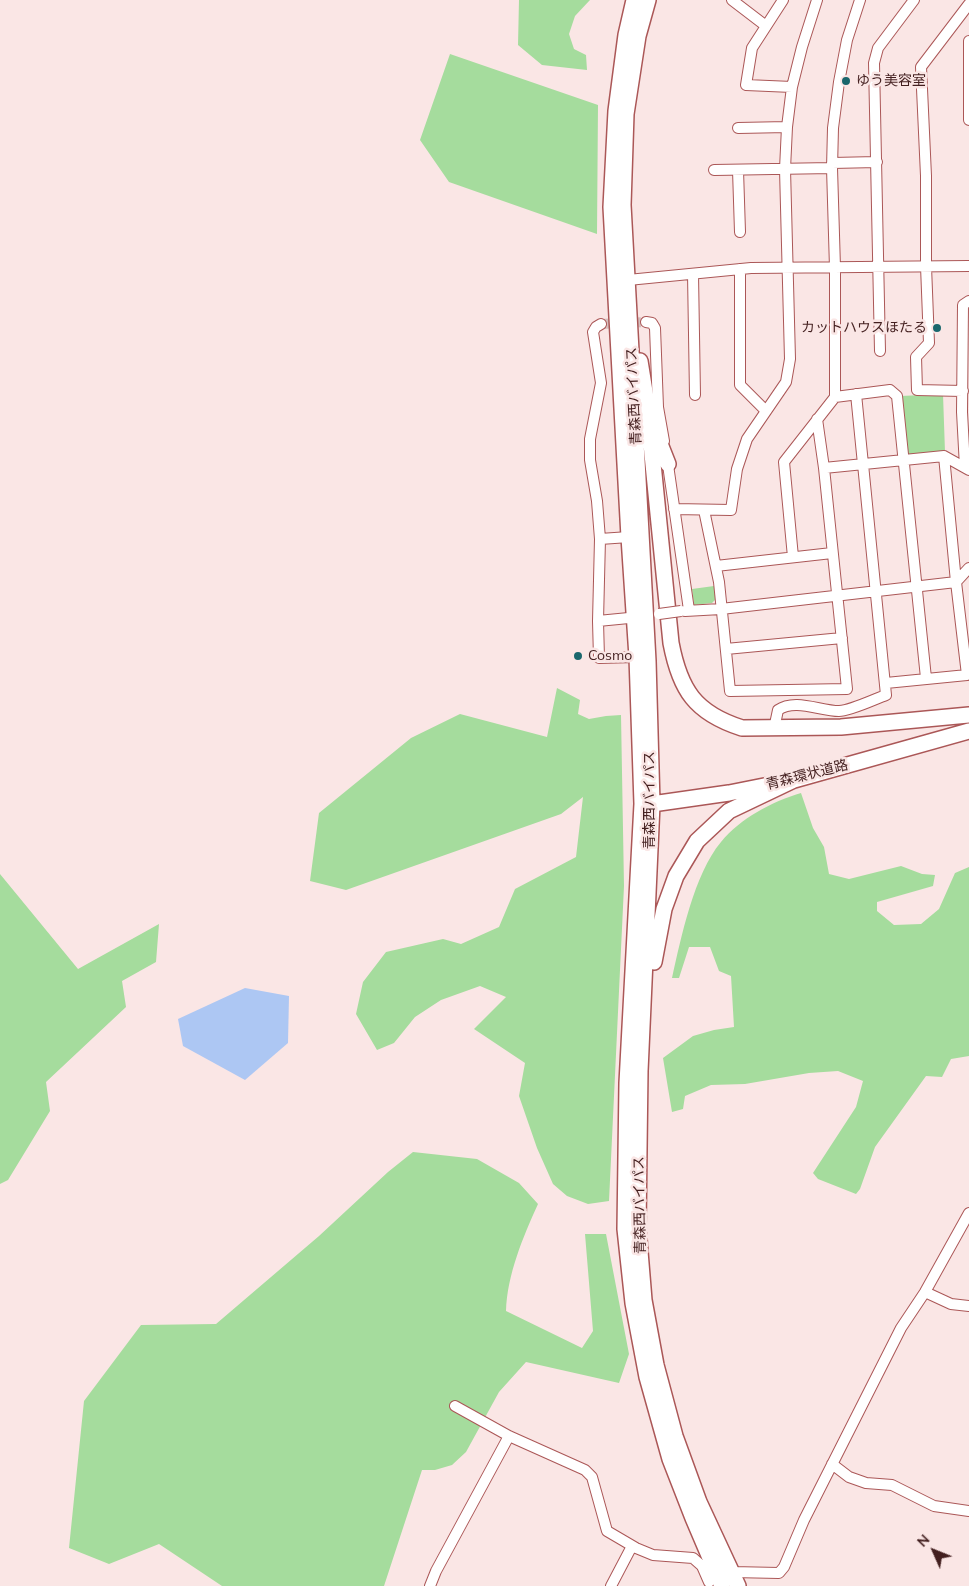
<!DOCTYPE html>
<html>
<head>
<meta charset="utf-8">
<style>
	body { margin:0 }
	#map { position:relative; width:969px; height:1586px; overflow:hidden; background:#fae6e5; font-family:Mulish,sans-serif }
	canvas { display:block }
	.north { position:absolute; left:909px; top:1526px; width:50px; height:50px; -webkit-text-stroke:4px #fae6e5; paint-order:stroke; rotate:314deg; font-size:14px; font-weight:700; line-height:20px; text-align:center; color:#431f1f }
	.north::after { content:''; display:block; margin:auto; width:18px; height:22px; background:#431f1f; clip-path:polygon(50% 0,100% 100%,50% 72%,0 100%) }
</style>
</head>
<body>
<div id="map">
<canvas width="969" height="1586"></canvas>
<div class="north">N</div>
</div>
<script>
const g = document.querySelector('canvas').getContext('2d');
g.lineJoin = 'round';
function paint(path, color) { g.fillStyle = color; g.fill(path, 'evenodd'); }
function strokePath(path, color, width, dash) { g.strokeStyle = color; g.lineWidth = width; g.lineCap = dash ? 'butt' : 'round'; g.setLineDash(dash || []); g.stroke(path); }
function write(font, color, halo, rows, align = 'center') {
  g.font = font + ' Mulish,"Noto Sans JP",sans-serif'; g.lineWidth = 5; g.setLineDash([]); g.textBaseline = 'middle'; g.strokeStyle = halo; g.fillStyle = color; for (const [text, x, y, turn = 0] of rows) {
    g.save(); g.translate(x, y); g.rotate((+turn || 0) * Math.PI / 180); g.textAlign = isNaN(turn) ? turn : align; if (halo) g.strokeText(text, 0, 0); g.fillText(text, 0, 0); g.restore();
  }
}
paint(new Path2D(`
	M519,0H590L575,16L569,34L574,49L586,55L587,70L542,65L518,45Z
	M450,54L598,105L597,234L449,182L420,140Z
	M943,394L945,452L910,456L906,453L901,396Z
	M714,586L716,599L712,603L694,605L692,589Z
	M557,688L580,700L578,714L589,719L606,716L621,715L624,886L609,1201L588,1204L567,1196L553,1184L537,1148L519,1096L525,1063L474,1029L506,997L480,986L441,1000L415,1017L394,1043L377,1050L356,1014L363,982L386,952L443,939L461,944L499,927L515,889L576,857L583,797L561,814L346,890L310,881L319,813L411,738L460,714L547,737Z
	M801,793L813,828L824,847L829,874L849,879L901,866L922,874L935,875L933,886L877,902V911L894,925L921,924L939,909L955,873L969,867V1056L951,1059L942,1077L926,1076L875,1147L860,1189L856,1194L818,1179L813,1173L856,1107L863,1081L838,1071L809,1073L745,1084L711,1085L685,1096L683,1109L672,1112L663,1058L693,1036L714,1030L734,1027L731,976L719,971L710,947H689L679,978H672C681,938 694,874 721,842C741,818 771,802 801,793Z
	M0,874L78,969L159,924L156,962L122,981L126,1007L46,1082L50,1111L8,1180L0,1184Z
	M413,1152L477,1159L519,1183L538,1204C523,1237 507,1275 506,1311L582,1348L593,1331L585,1234H606L629,1354L619,1383L526,1362L499,1392L466,1452L452,1465L435,1470H422L384,1586H222L159,1544L109,1564L69,1548L84,1401L141,1325L216,1324L319,1236L388,1172Z`), '#a5dc9d');
paint(new Path2D(`
	M245,988L289,996L288,1043L245,1080L183,1046L178,1019Z`), '#adc7f3');
strokePath(new Path2D(`
	M601,324L646,322`), '#d5bebd', 10, [10, 5]);
const minor = new Path2D(`
	M732,0L766,26
	M783,0L752,48L746,85L792,87
	M969,41V120
	M738,128L787,127
	M832,163L877,162
	M714,170L832,168
	M738,170L740,232
	M740,269V385L766,411
	M693,274L695,395
	M628,280L751,268L969,266
	M646,322L652,323L655,328L658,407L664,441
	M601,324L596,327L593,332L601,383L590,439V460L597,501L600,539L598,621L599,658L637,657
	M880,351L874,63L878,48L914,0
	M963,391L917,390L916,357L929,343L926,266V176L921,67L969,4
	M835,397L890,390L897,396L926,678
	M667,458L689,610
	M965,467L962,412L963,305L969,301
	M824,468L944,456L969,470
	M674,509L731,510L737,469L747,439L786,382L790,359L785,169L787,127L792,87L802,47L817,0
	M704,510L719,582L730,691L847,689L824,468L817,419
	M600,539L629,537
	M793,557L784,462L835,397V268L832,168L833,128L839,82L847,40L860,0
	M716,566L832,553
	M685,611L721,609L956,582L969,568
	M598,621L639,617
	M726,649L842,638
	M886,683L967,675L956,582L944,456
	M774,729L778,710C795,698 820,711 839,711C850,711 875,699 886,695L856,394
	M925,1292L951,1304L969,1306
	M455,1406L509,1436L585,1470L592,1477L607,1531L636,1548L653,1555L693,1558L702,1566L709,1582
	M832,1464L849,1477L866,1483L892,1485L934,1506L969,1511
	M702,1566L712,1561L732,1572L779,1573L784,1567L804,1520L901,1328L925,1292L969,1213
	M430,1586L436,1571L509,1436
	M611,1586L632,1546`);
const highway = new Path2D(`
	M634,0L626,35L616,111L611,207L629,537L637,657L642,804L627,1083L625,1229L633,1303L647,1377L670,1459L693,1518L722,1586
	M648,0L638,36L626,114L623,205L648,661L652,804L640,1071L638,1227L644,1300L656,1365L675,1436L699,1502L738,1586
	M640,361L647,404L671,643C680,690 695,713 742,728L841,727L969,715
	M655,431L668,464
	M643,804H652L729,793L794,780L969,731
	M654,962L664,909L676,876L697,841L729,811L794,780`);
strokePath(minor, '#ab5757', 12);
strokePath(highway, '#ab5757', 18);
strokePath(minor, '#fff', 10);
strokePath(highway, '#fff', 15);
const minorBridge = new Path2D(`
	M659,614L681,611`);
strokePath(minorBridge, '#ab5757', 12, []);
strokePath(minorBridge, '#fff', 10);
for (const [x, y, r, color] of [
	[846,81,5,"#1a676d"],
	[937,328,5,"#1a676d"],
	[578,656,5,"#1a676d"]
]) { const dot = new Path2D(); dot.arc(x, y, r, 0, 2 * Math.PI); g.fillStyle = color; g.fill(dot); strokePath(dot, '#fae6e5', 2); }
write('14px', '#431f1f', '#fae6e5', [
	["ゆう美容室",856,81],
	["カットハウスほたる",927,328,"right"],
	["Cosmo",588,656]
], 'left');
write('14px', '#431f1f', '#fae6e5', [
	["青森西バイパス",634,396,-93],
	["青森環状道路",807,775,-14],
	["青森西バイパス",650,800,-90],
	["青森西バイパス",640,1205,-91]
]);
</script>
</body>
</html>
